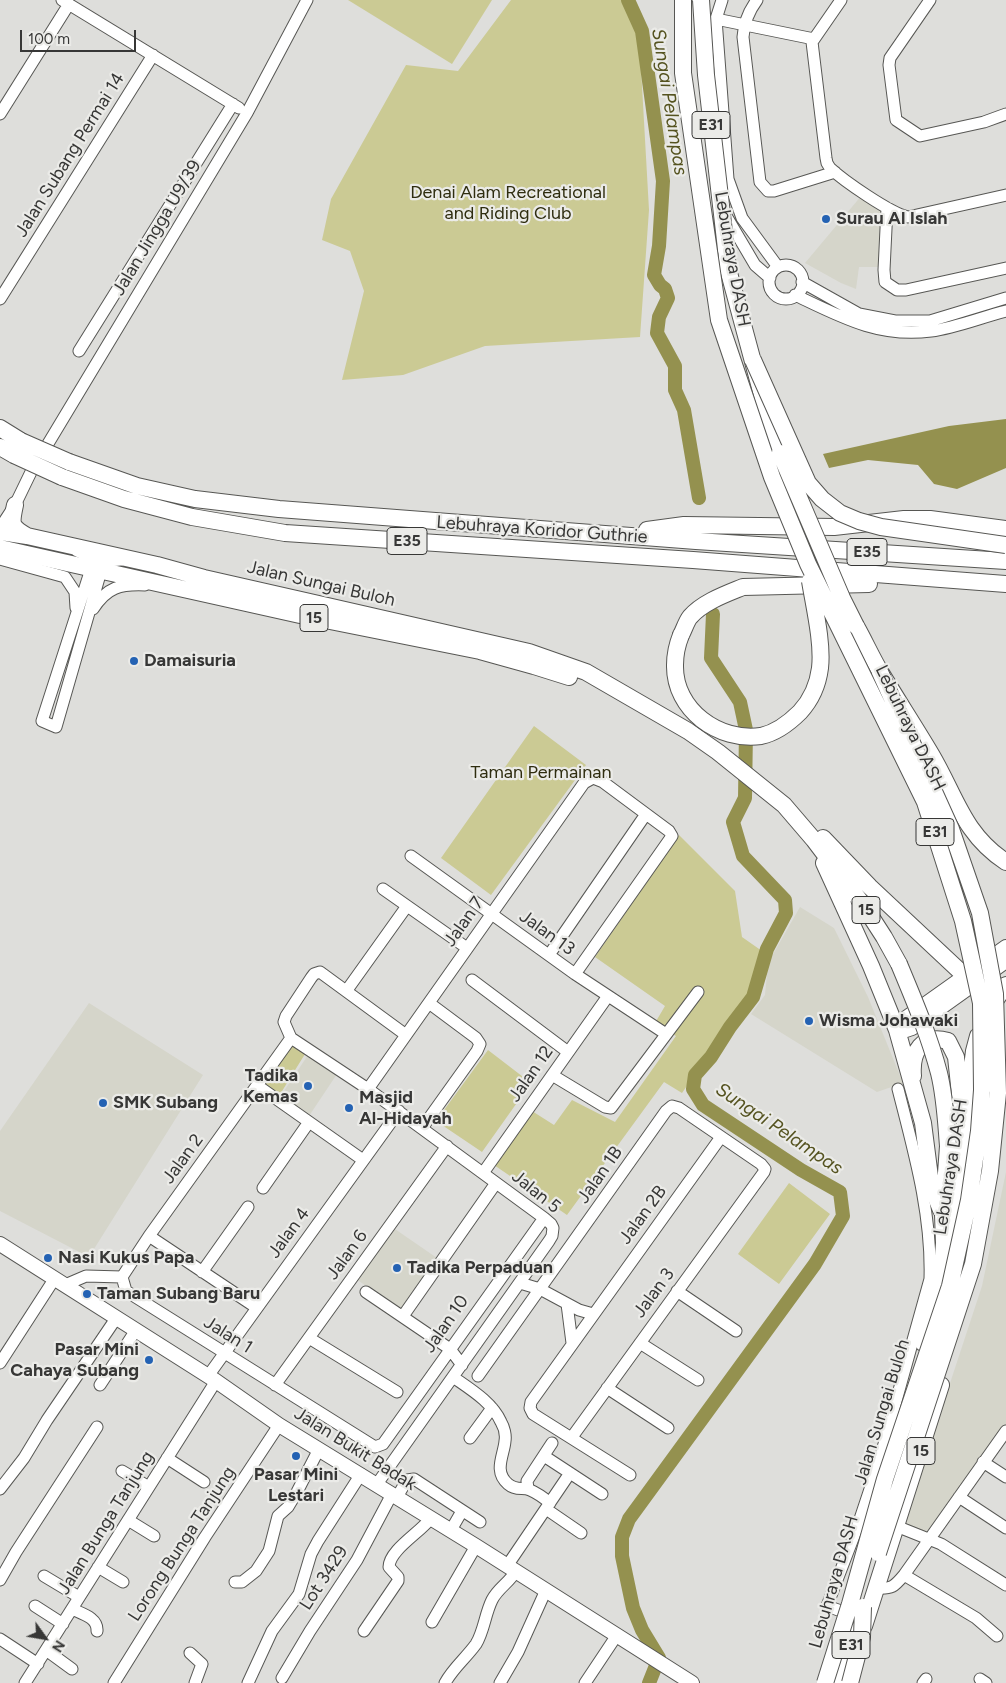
<!DOCTYPE html>
<html>
<head>
<meta charset="utf-8">
<style>
	body { margin:0 }
	#map { position:relative; width:1006px; height:1683px; overflow:hidden; background:#dededb; font-family:Figtree,sans-serif }
	canvas { display:block }
	.north { position:absolute; left:20px; top:1613px; width:50px; height:50px; -webkit-text-stroke:4px #ebebe8; paint-order:stroke; rotate:122deg; font-size:14px; font-weight:700; line-height:20px; text-align:center; color:#373736 }
	.north::after { content:''; display:block; margin:auto; width:18px; height:22px; background:#373736; clip-path:polygon(50% 0,100% 100%,50% 72%,0 100%) }
	.scale { position:absolute; left:20px; top:30px; width:116px; height:22px; box-sizing:border-box; border:2px solid #373736; border-top:0; padding-left:6px; font-size:15px; line-height:18px; white-space:nowrap; color:#373736; -webkit-text-stroke:4px #ebebe8; paint-order:stroke }
</style>
</head>
<body>
<div id="map">
<canvas width="1006" height="1683"></canvas>
<div class="north">N</div>
<div class="scale">100 m</div>
</div>
<script>
const g = document.querySelector('canvas').getContext('2d');
g.lineJoin = 'round';
function paint(path, color) { g.fillStyle = color; g.fill(path, 'evenodd'); }
function strokePath(path, color, width, dash) { g.strokeStyle = color; g.lineWidth = width; g.lineCap = dash ? 'butt' : 'round'; g.setLineDash(dash || []); g.stroke(path); }
function write(font, color, halo, rows, align = 'center') {
  g.font = font + ' Figtree,sans-serif'; g.lineWidth = 4.5; g.setLineDash([]); g.textBaseline = 'middle'; g.strokeStyle = halo; g.fillStyle = color; for (const [text, x, y, turn = 0] of rows) {
    g.save(); g.translate(x, y); g.rotate((+turn || 0) * Math.PI / 180); g.textAlign = isNaN(turn) ? turn : align; if (halo) g.strokeText(text, 0, 0); g.fillText(text, 0, 0); g.restore();
  }
}
paint(new Path2D(`
	M862,195L883,208L878,267H859L856,289L841,283L805,263Z
	M800,907L834,928L868,997L903,1083L877,1092L751,1014L765,995L768,963Z
	M89,1003L203,1075L89,1257L0,1211V1131Z
	M308,1055L337,1074L309,1116L280,1097Z
	M1006,1172V1426L929,1536L903,1526L982,1286Z
	M392,1227L437,1258L401,1310L356,1279Z`), '#d5d5ca');
paint(new Path2D(`
	M348,0H492L452,64Z
	M511,0H623L639,33L649,210L640,337L485,346L403,375L342,380L364,291L350,251L322,240L331,199L406,65L458,71Z
	M534,726L586,765L491,895L441,858Z
	M679,835L735,891L742,937L762,951L748,997L682,1093L664,1082L567,1215L494,1165L532,1111L554,1125L572,1100L615,1122L676,1036L655,1023L665,1006L595,957Z
	M290,1044L305,1054L279,1096L262,1084Z
	M488,1050L531,1083L482,1152L436,1121Z
	M789,1183L830,1214L779,1284L738,1254Z`), '#cbca94');
paint(new Path2D(`
	M1006,419V468L957,489L934,484L918,465L868,460L829,468L823,454L949,426Z`), '#94914f');
strokePath(new Path2D(`
	M628,0L642,31L663,181L659,246L654,275L660,285L665,289L668,298L659,317L657,333L675,366V390L684,410L699,498
	M649,1683L659,1658L642,1630L633,1608L622,1556V1537L629,1519L815,1264L843,1216L840,1192L801,1170L703,1105L693,1089L695,1075L711,1057L730,1027L753,997L767,949L786,913L785,900L743,856L733,822L745,798L746,730L740,702L711,658L713,614`), '#94914f', 14);
const minor = new Path2D(`
	M62,0L239,108
	M722,0L716,19L728,179L742,218L778,267
	M757,0C748,12 744,23 743,37L760,182L768,191H774L835,172
	M841,0L812,42L826,158L827,163L830,168C844,181 890,213 908,217L1006,195
	M930,0L890,58L889,65L896,120L920,136L984,122L1006,114
	M716,19L814,39
	M0,114L69,4
	M887,208L884,270L885,282L897,290H906L1006,268
	M725,214L755,265L770,278
	M769 282a17 17 0 1 1 34 0a17 17 0 1 1-34 0Z
	M802,282L859,314L895,321H930L1006,298
	M795,295C841,317 879,338 931,331C955,328 982,317 1006,311
	M0,299L153,55
	M79,351L233,104
	M0,528L15,505L31,472L247,113L307,0
	M77,551C87,555 95,562 101,571L56,727L42,721L91,569C101,564 109,560 121,560
	M0,559L65,577L75,592L76,608
	M93,609C107,587 120,584 145,585
	M411,856L575,974L666,1034
	M383,889L467,948
	M549,955L646,814
	M472,980L568,1052
	M347,990L407,906
	M552,1075L605,1107L611,1108L698,992
	M258,1086L363,1160
	M368,1089L584,783L593,778L603,782L669,831L672,836L575,974
	M422,1128L477,1051L480,1044L476,1038L429,1003
	M483,1173L608,996
	M263,1188L309,1122
	M149,1236L257,1308
	M202,1272L248,1207
	M122,1277L126,1291L375,1447L383,1444L388,1437L544,1218
	M122,1277L149,1236L291,1038
	M520,1283L540,1289L579,1310L593,1314
	M65,1285L86,1276L122,1277
	M677,1291L736,1331
	M366,1292L450,1349L462,1365
	M567,1304L572,1343
	M403,1316L496,1183
	M309,1338L397,1392
	M640,1343L698,1380
	M0,1363L55,1278
	M208,1376L399,1111
	M478,1376L666,1111L672,1106L679,1108L761,1164L765,1169L764,1172L572,1437
	M453,1377C470,1389 492,1402 501,1422C504,1427 506,1435 505,1441C504,1455 493,1471 508,1484C516,1491 523,1487 530,1490C537,1493 544,1498 550,1503
	M100,1385L136,1330
	M275,1385L447,1146
	M607,1388L668,1428
	M470,1438L492,1408
	M544,1456L602,1494
	M167,1458L204,1482
	M983,1462L1006,1477
	M122,1471L149,1487
	M630,1475L533,1414L530,1408L531,1402L721,1137
	M377,1484L549,1241L552,1236L553,1228L551,1224L544,1218L368,1089L291,1038L284,1022L286,1016L311,978L314,974L320,972L406,1035
	M0,1489L24,1458L47,1420L117,1317
	M528,1489L527,1481L529,1478L552,1443
	M397,1497L407,1480L414,1479L480,1522
	M959,1497L1006,1528
	M546,1509L581,1533
	M128,1520L154,1536
	M896,1526L941,1544L1006,1585
	M451,1530L462,1511
	M507,1566L570,1473
	M98,1567L123,1582
	M904,1575L976,1618L997,1636
	M44,1576L79,1597
	M0,1580L16,1552L97,1427
	M235,1582H242L256,1571L269,1551L278,1516L288,1507L297,1492L319,1449
	M876,1588C892,1589 894,1587 904,1575L1006,1431
	M35,1606L63,1624
	M72,1609C83,1614 98,1618 97,1631
	M841,1611L827,1606L857,1528L879,1462L930,1279C932,1214 914,1152 898,1089
	M432,1622L476,1546
	M364,1631L398,1581V1577L389,1567C389,1550 421,1532 431,1518
	M0,1639L38,1664
	M46,1650L72,1669
	M190,1653L202,1664L195,1683
	M282,1678L310,1631L357,1560L392,1494
	M980,1679L986,1683
	M25,1683L216,1381
	M114,1683L205,1537L279,1425
	M248,1683L272,1631L299,1594L311,1554L318,1541L361,1474
	M445,1683C453,1668 466,1658 476,1644C484,1631 485,1614 492,1600C498,1588 509,1583 516,1571
	M500,1683L518,1652L546,1590
	M585,1683L617,1635
	M923,1683L926,1679`);
const major = new Path2D(`
	M897,1030L906,1018L1006,947
	M897,1030H906L912,1028L1006,961
	M0,1244L216,1381L279,1425L476,1546L692,1683`);
const highway = new Path2D(`
	M726,249L728,269L773,436L780,453
	M0,428L21,441
	M0,447L14,455
	M69,462L137,486L195,499L279,509L696,541L1006,561
	M62,477L124,499L192,517L285,533L693,560L1006,584
	M15,505C11,524 10,526 27,536
	M647,530L684,525L834,527L904,519H930L1006,529
	M0,532L27,536L157,565L204,578L323,605L529,652L586,672L688,731L718,752L784,805L814,840L864,906L884,937L899,964
	M0,548L300,615L480,651L534,666L569,677
	M856,626C865,642 872,658 881,673C898,701 915,727 931,754C956,796 963,834 1006,862
	M681,635C684,630 686,622 690,617C703,602 726,594 743,587L869,584
	M823,838L870,887L965,976
	M824,863L871,966L897,1030L923,1123L931,1185L941,1210
	M990,1008L1006,985
	M913,1076C911,1051 922,1034 948,1041L956,1057L961,1104
	M953,1173L959,1238
	M963,1192L964,1132L974,1051L978,1036
	M923,1343L934,1306L942,1269L944,1243L943,1214L948,1146
	M864,1626L941,1385
	M840,1683L858,1625`);
strokePath(minor, '#575754', 13);
strokePath(major, '#575754', 16);
strokePath(highway, '#575754', 18);
strokePath(minor, '#fff', 11);
strokePath(major, '#fff', 14);
strokePath(highway, '#fff', 16);
const highwayBridge = new Path2D(`
	M683,0V73L719,320L772,477L808,564L925,802L963,921L981,1003L982,1090L979,1131L969,1200L950,1286L885,1479L850,1604L825,1683
	M701,0L706,75L726,249
	M753,360L808,483L822,499L840,513L859,521L881,527L1006,545
	M21,441L69,462
	M780,453L842,598L856,626
	M14,455L62,477
	M681,635C677,645 675,655 675,665C674,710 719,742 761,736C775,733 790,722 800,712C811,700 818,684 820,668C823,643 814,606 810,581
	M899,964C914,1000 929,1035 939,1073C945,1097 946,1122 948,1146
	M878,1553L973,1264L990,1171L998,1093L995,994L980,913L951,829L880,672
	M850,1683L862,1637L863,1607`);
strokePath(highwayBridge, '#575754', 18, []);
strokePath(highwayBridge, '#fff', 16);
for (const [x, y, r, color] of [
	[826,219,5,"#2462b3"],
	[134,661,5,"#2462b3"],
	[809,1021,5,"#2462b3"],
	[308,1086,5,"#2462b3"],
	[103,1103,5,"#2462b3"],
	[349,1108,5,"#2462b3"],
	[48,1258,5,"#2462b3"],
	[397,1268,5,"#2462b3"],
	[87,1294,5,"#2462b3"],
	[149,1360,5,"#2462b3"],
	[296,1456,5,"#2462b3"]
]) { const dot = new Path2D(); dot.arc(x, y, r, 0, 2 * Math.PI); g.fillStyle = color; g.fill(dot); strokePath(dot, '#ebebe8', 2); }
for (const [x, y, w] of [
	[711,125,38],
	[407,541,40],
	[867,552,40],
	[314,618,28],
	[935,832,38],
	[866,910,28],
	[921,1451,28],
	[851,1645,38]
]) { const box = new Path2D(); box.roundRect(x - w / 2, y - 13.5, w, 27, 4); g.fillStyle = '#ebebe8'; g.fill(box); strokePath(box, '#373736', 1); }
write('bold 16px', '#373736', null, [
	["E31",711,125],
	["E35",407,541],
	["E35",867,552],
	["15",314,618],
	["E31",935,832],
	["15",866,910],
	["15",921,1451],
	["E31",851,1645]
]);
write('18px', '#373736', '#ebebe8', [
	["Jalan Subang Permai 14",70,155,-58],
	["Jalan Jingga U9/39",157,228,-59],
	["Lebuhraya DASH",732,259,80],
	["Lebuhraya Koridor Guthrie",542,530,4],
	["Jalan Sungai Buloh",321,584,13],
	["Lebuhraya DASH",910,728,64],
	["Jalan 7",464,922,-55],
	["Jalan 13",547,933,36],
	["Jalan 12",531,1074,-55],
	["Jalan 2",183,1159,-54],
	["Lebuhraya DASH",951,1167,-81],
	["Jalan 1B",600,1175,-55],
	["Jalan 5",536,1192,39],
	["Jalan 2B",643,1215,-54],
	["Jalan 4",289,1233,-54],
	["Jalan 6",347,1255,-54],
	["Jalan 3",654,1293,-54],
	["Jalan 10",446,1324,-55],
	["Jalan 1",228,1335,32],
	["Jalan Sungai Buloh",882,1412,-73],
	["Jalan Bukit Badak",355,1449,32],
	["Jalan Bunga Tanjung",106,1523,-58],
	["Lorong Bunga Tanjung",182,1544,-57],
	["Lot 3429",324,1578,-57],
	["Lebuhraya DASH",834,1582,-74]
]);
write('18px', '#2f2d0f', '#ebebe8', [
	["Denai Alam Recreational",508,193],
	["and Riding Club",508,214],
	["Taman Permainan",541,773]
]);
write('bold 18px', '#373736', '#ebebe8', [
	["Surau Al Islah",836,219],
	["Damaisuria",144,661],
	["Wisma Johawaki",819,1021],
	["Tadika",298,1076,"right"],
	["Kemas",298,1097,"right"],
	["Masjid",359,1098],
	["Al-Hidayah",359,1119],
	["SMK Subang",113,1103],
	["Nasi Kukus Papa",58,1258],
	["Tadika Perpaduan",407,1268],
	["Taman Subang Baru",97,1294],
	["Pasar Mini",139,1350,"right"],
	["Cahaya Subang",139,1371,"right"],
	["Pasar Mini",296,1475,"center"],
	["Lestari",296,1496,"center"]
], 'left');
write('italic 19px', '#555320', '#ebebe8', [
	["Sungai Pelampas",669,102,81],
	["Sungai Pelampas",779,1129,34]
]);
</script>
</body>
</html>
